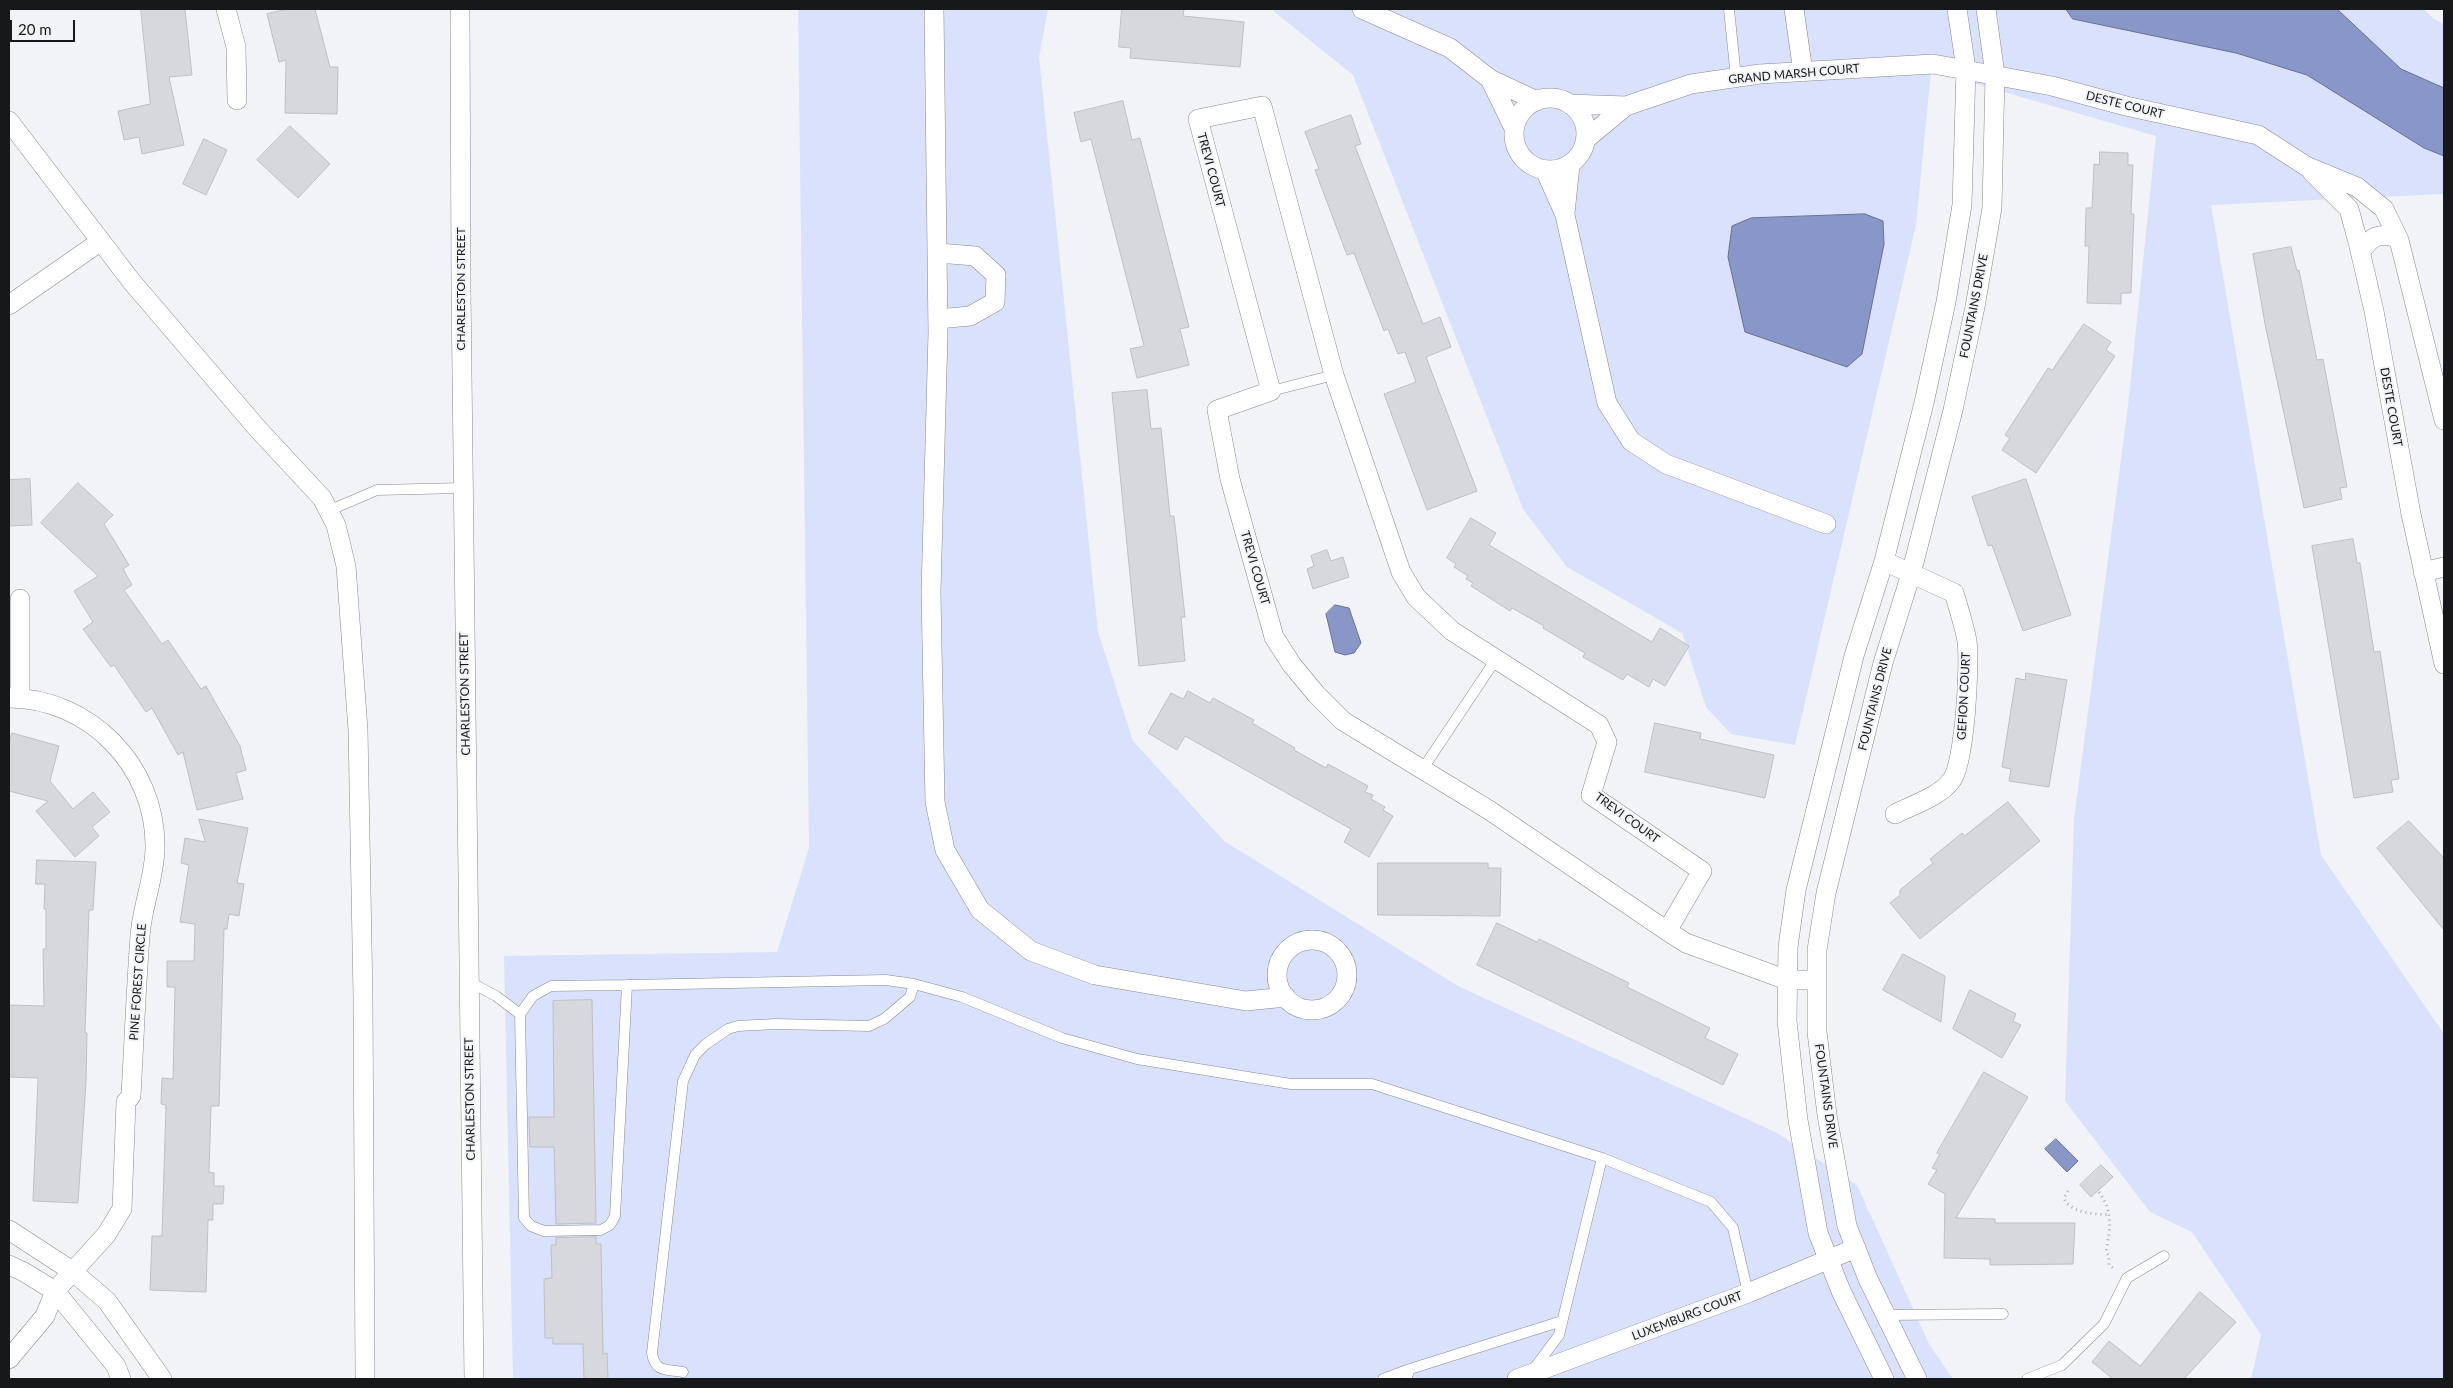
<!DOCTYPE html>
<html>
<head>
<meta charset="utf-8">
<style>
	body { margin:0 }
	#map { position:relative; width:2453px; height:1388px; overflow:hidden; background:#f2f3f7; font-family:Lato,sans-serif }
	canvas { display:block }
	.frame { position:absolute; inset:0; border:10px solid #171819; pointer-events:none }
	.scale { position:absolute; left:10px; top:20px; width:65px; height:22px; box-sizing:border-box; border:2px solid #171819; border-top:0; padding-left:6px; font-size:15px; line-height:18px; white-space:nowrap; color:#171819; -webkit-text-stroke:4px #f2f3f7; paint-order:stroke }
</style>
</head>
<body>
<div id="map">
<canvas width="2453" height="1388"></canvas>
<div class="frame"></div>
<div class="scale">20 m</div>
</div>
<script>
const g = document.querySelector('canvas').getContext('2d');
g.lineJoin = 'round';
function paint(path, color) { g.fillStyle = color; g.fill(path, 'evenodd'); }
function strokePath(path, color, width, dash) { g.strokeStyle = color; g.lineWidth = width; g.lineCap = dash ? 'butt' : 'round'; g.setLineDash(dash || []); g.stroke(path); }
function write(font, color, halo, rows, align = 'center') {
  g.font = font + ' Lato,sans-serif'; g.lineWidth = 4; g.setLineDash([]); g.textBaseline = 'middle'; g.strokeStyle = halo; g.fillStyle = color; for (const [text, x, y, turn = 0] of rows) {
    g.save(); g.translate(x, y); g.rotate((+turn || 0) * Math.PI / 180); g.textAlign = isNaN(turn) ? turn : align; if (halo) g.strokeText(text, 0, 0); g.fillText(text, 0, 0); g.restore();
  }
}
paint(new Path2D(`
	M798,9H1048L1039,57L1098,632L1133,741L1224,841L1458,986L1777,1133L1857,1185L1929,1344L1953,1379H513L504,956L777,952L809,848Z
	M1271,9H2424L2434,19L2444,24V194L2211,205L2321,855L2444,1034V1379H2251L2261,1335L2192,1232L2150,1212L2065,1101L2074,819L2128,406L2156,136L1931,71L1916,225L1795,745L1731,734L1706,707L1682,633L1567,567L1523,509L1353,75Z`), '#d9e1fc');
const water = new Path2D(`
	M2066,9H2337L2401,69L2444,88V156L2424,148L2307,75L2236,53L2073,19Z
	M1865,214L1883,221L1884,244L1862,354L1847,367L1745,332L1728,257L1732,226L1751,218Z
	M1335,605L1349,608L1361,643L1354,653L1345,655L1335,652L1326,614Z
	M2056,1139L2078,1161L2067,1172L2045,1149Z`);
paint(water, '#8997c8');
strokePath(water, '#677194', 1);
const building = new Path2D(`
	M141,9H185L192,75L169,77L184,145L142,154L139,137L124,140L118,111L150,104Z
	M288,9H315L330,67H338L337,114L285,113L286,60L279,62L267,14Z
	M1122,9H1184L1183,16L1244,22L1240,67L1130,58L1131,48L1119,47Z
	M1123,101L1132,140L1140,138L1189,327L1180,329L1189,365L1137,378L1130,349L1144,346L1091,139L1081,142L1074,113Z
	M1351,115L1361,144L1355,146L1423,324L1440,317L1451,347L1426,357L1477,491L1427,510L1384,394L1416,382L1405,352L1398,354L1388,329L1384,331L1354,253L1347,255L1315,170L1319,169L1305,132Z
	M290,126L330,164L298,198L257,160Z
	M204,139L227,150L206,195L183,184Z
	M2100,152L2128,153V165H2133L2131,214H2134L2131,293H2121V304L2087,303L2089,246H2085L2086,208H2092L2094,164L2099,165Z
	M2291,247L2297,271L2299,270L2317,360L2323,359L2347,487L2340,488L2342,499L2304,508L2265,324L2253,254Z
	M2084,324L2111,342L2106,350L2115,356L2036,473L2002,450L2010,438L2005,435L2048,368L2052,370Z
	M1147,390L1151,429L1161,428L1170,516H1174L1185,617H1181L1185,661L1139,666L1112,393Z
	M30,479L32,525L9,526V480Z
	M2026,479L2071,615L2023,631L1992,545L1988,546L1972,497Z
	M78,483L113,515L104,524L129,565L123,569L132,585L124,590L162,644L168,640L201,689L206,686L240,746L246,770L236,773L243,799L197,810L183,752L178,755L152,708L146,712L114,665L111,667L83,629L93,622L74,591L98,576L41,523Z
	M1471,518L1496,533L1489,545L1652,642L1660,628L1689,646L1665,686L1653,679L1649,687L1627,674L1623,680L1583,657L1585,653L1543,628L1544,626L1512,608L1510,611L1471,586L1473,583L1466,579L1468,576L1454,567L1456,564L1447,558Z
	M2353,539L2357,563H2360L2374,652L2380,651L2399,779L2391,780L2393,792L2354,798L2312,546Z
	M1327,550L1331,561L1343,557L1349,577L1313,589L1307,569L1314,566L1311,556Z
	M2026,673L2067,680L2049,787L2009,781L2011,769L2002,767L2016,678L2025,680Z
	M1188,691L1210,703L1213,698L1254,720L1252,723L1295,748L1294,750L1326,768L1328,764L1368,786L1365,792L1373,795L1371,799L1385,807L1383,810L1393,816L1369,857L1344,842L1351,829L1185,736L1177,750L1148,733L1171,693L1183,699Z
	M1655,723L1701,733L1700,739L1774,755L1765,798L1645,772Z
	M12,733L59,746L50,781L73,809L93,792L110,812L92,827L99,836L75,857L36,811L48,801L9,791V746Z
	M2008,802L2040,841L1920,939L1890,903L1900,895V890L1933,863L1930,859L1962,833L1964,836Z
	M199,819L248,828L237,883L244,884L239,916L229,914L227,929H224L219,1106H211L209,1172L214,1173V1186H224L223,1204H213V1220H208L206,1292L150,1290L152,1236H162L166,1105L161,1104L162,1078L173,1079L175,987H167V961H194L195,924L180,922L189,865L181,863L185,838L205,842Z
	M2409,821L2444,858V930L2377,848Z
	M37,860L96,862L93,910H89L85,1033H87L86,1082L78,1203L33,1201L38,1078L9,1077V1005L44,1006L43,949H46V909H44L45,884H36Z
	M1378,863H1488V868H1501L1500,916L1378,915Z
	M1497,923L1537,942L1539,939L1629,983L1627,987L1710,1028L1705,1038L1738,1054L1723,1085L1477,965Z
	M1903,954L1945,976L1941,1022L1883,990Z
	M1970,990L2016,1014L2013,1021L2021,1025L2002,1058L1953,1029Z
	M592,1000L596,1223L556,1224L554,1147H530L529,1117H554L553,1001Z
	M1984,1072L2028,1097L1956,1218L1995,1219V1223H2075L2073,1264L1990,1265V1259L1944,1258L1945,1194L1928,1184L1937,1170L1932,1168L1940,1154L1937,1153Z
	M2101,1165L2113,1177L2091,1197L2080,1185Z
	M596,1237V1244H601L603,1354L607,1353L608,1379H584L583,1344H553V1338H545L544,1279L552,1278L551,1245H556V1238Z
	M2200,1292L2236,1322L2184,1379H2113L2092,1362L2109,1341L2140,1366Z`);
paint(building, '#d6d8dc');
strokePath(building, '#bebfc3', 1);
const service = new Path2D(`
	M1729,9L1736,78
	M1271,391L1334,375
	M328,511L377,490L463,488
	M1422,770L1496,659
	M468,981L496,996L520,1014L524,1218L531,1226L544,1231L601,1230L610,1225L615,1216L627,985L551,986L533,996L520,1014
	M627,985L886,980L914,984L962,997L1062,1038L1137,1059L1291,1084H1372L1602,1158
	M1885,1315L2003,1314
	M1533,1370L1559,1335L1602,1158L1711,1202L1733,1228L1748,1293
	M683,1372C667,1369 655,1373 652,1353L683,1081L695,1055L706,1044L728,1029L738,1026L776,1024L869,1026L884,1019L910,997L914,984
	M1383,1379L1410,1369
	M1406,1379L1410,1369L1562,1321
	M2027,1379L2062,1365L2104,1324L2127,1278L2164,1256`);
const minor = new Path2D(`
	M226,9L236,47L237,100
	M460,9L461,289L474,1379
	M934,9L938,333L931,592L935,802L945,850L980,910L1031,951L1095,975L1246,1001L1286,997
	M1362,9L1450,48L1490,79L1537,101
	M1794,9L1803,72
	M1490,79L1514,128
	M1514 134a36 36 0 1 1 72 0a36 36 0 1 1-72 0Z
	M1569,104L1626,106
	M9,121L132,282L257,428L322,498L336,525L346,566L358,730L363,997L365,1379
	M1586,139L1626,106L1691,84L1760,74L1933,64L2052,86L2126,106L2258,135L2306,166L2357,187L2384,209L2399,240L2444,420
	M1545,170L1565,215L1607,403L1631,441L1666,464L1826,524
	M2312,172L2349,209L2358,242L2374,311L2411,514L2444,664
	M1565,213L1570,165
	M2361,252C2371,236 2379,232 2398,238
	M938,253L975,256L996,275L995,302L970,316L938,319
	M9,305L101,241
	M1884,561L1954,593C1959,609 1964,625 1967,641C1970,664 1965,765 1951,781C1939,797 1912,805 1895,814
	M2423,572L2444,567
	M20,599V698
	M9,698C89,698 156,766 155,847C155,877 142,906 140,936C136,989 134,1042 131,1096L126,1102L122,1209L106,1235L55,1291L45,1316L9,1359
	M1667,931L1702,871L1591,795L1607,742L1599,725L1452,631L1416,597L1401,572L1334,375L1262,106L1198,119L1271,391L1217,410L1230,479L1274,637L1292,665L1316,694L1343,721L1489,810L1667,931L1686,943L1787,980H1817
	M1277 975a35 35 0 1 1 70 0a35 35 0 1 1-70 0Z
	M9,1230L72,1271L107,1301L162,1379
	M9,1265L24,1272L55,1291L116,1366L121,1379
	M1517,1379L1748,1293L1856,1248
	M1884,1379L1841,1291L1818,1233L1798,1120L1787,1021L1788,947L1796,890L1854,656L1884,561L1924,403L1946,302L1962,205L1966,69L1957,9
	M1917,1379L1868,1279L1847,1226L1827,1115L1817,1032V950L1826,893L1883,663L1911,574L1953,410L1975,307L1992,208L1995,75L1986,9`);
strokePath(service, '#88898d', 11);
strokePath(minor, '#88898d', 20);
strokePath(new Path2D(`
	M2068,1191L2064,1198C2069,1213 2095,1214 2109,1215
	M2099,1192C2114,1213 2110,1228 2106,1252L2109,1256V1265L2115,1269`), '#adaeb1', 3, [1, 4]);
strokePath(service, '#fff', 10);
strokePath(minor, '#fff', 19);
write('12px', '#171819', '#f2f3f7', [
	["GRAND MARSH COURT",1794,74,-5],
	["DESTE COURT",2125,105,14],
	["TREVI COURT",1211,170,75],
	["CHARLESTON STREET",461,289,-90],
	["FOUNTAINS DRIVE",1974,306,-79],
	["DESTE COURT",2391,407,80],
	["TREVI COURT",1255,568,74],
	["CHARLESTON STREET",465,694,-91],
	["GEFION COURT",1964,696,-87],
	["FOUNTAINS DRIVE",1875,699,-76],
	["TREVI COURT",1627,818,36],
	["PINE FOREST CIRCLE",138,982,-86],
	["FOUNTAINS DRIVE",1826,1096,82],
	["CHARLESTON STREET",470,1099,-91],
	["LUXEMBURG COURT",1687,1316,-21]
]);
</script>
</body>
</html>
